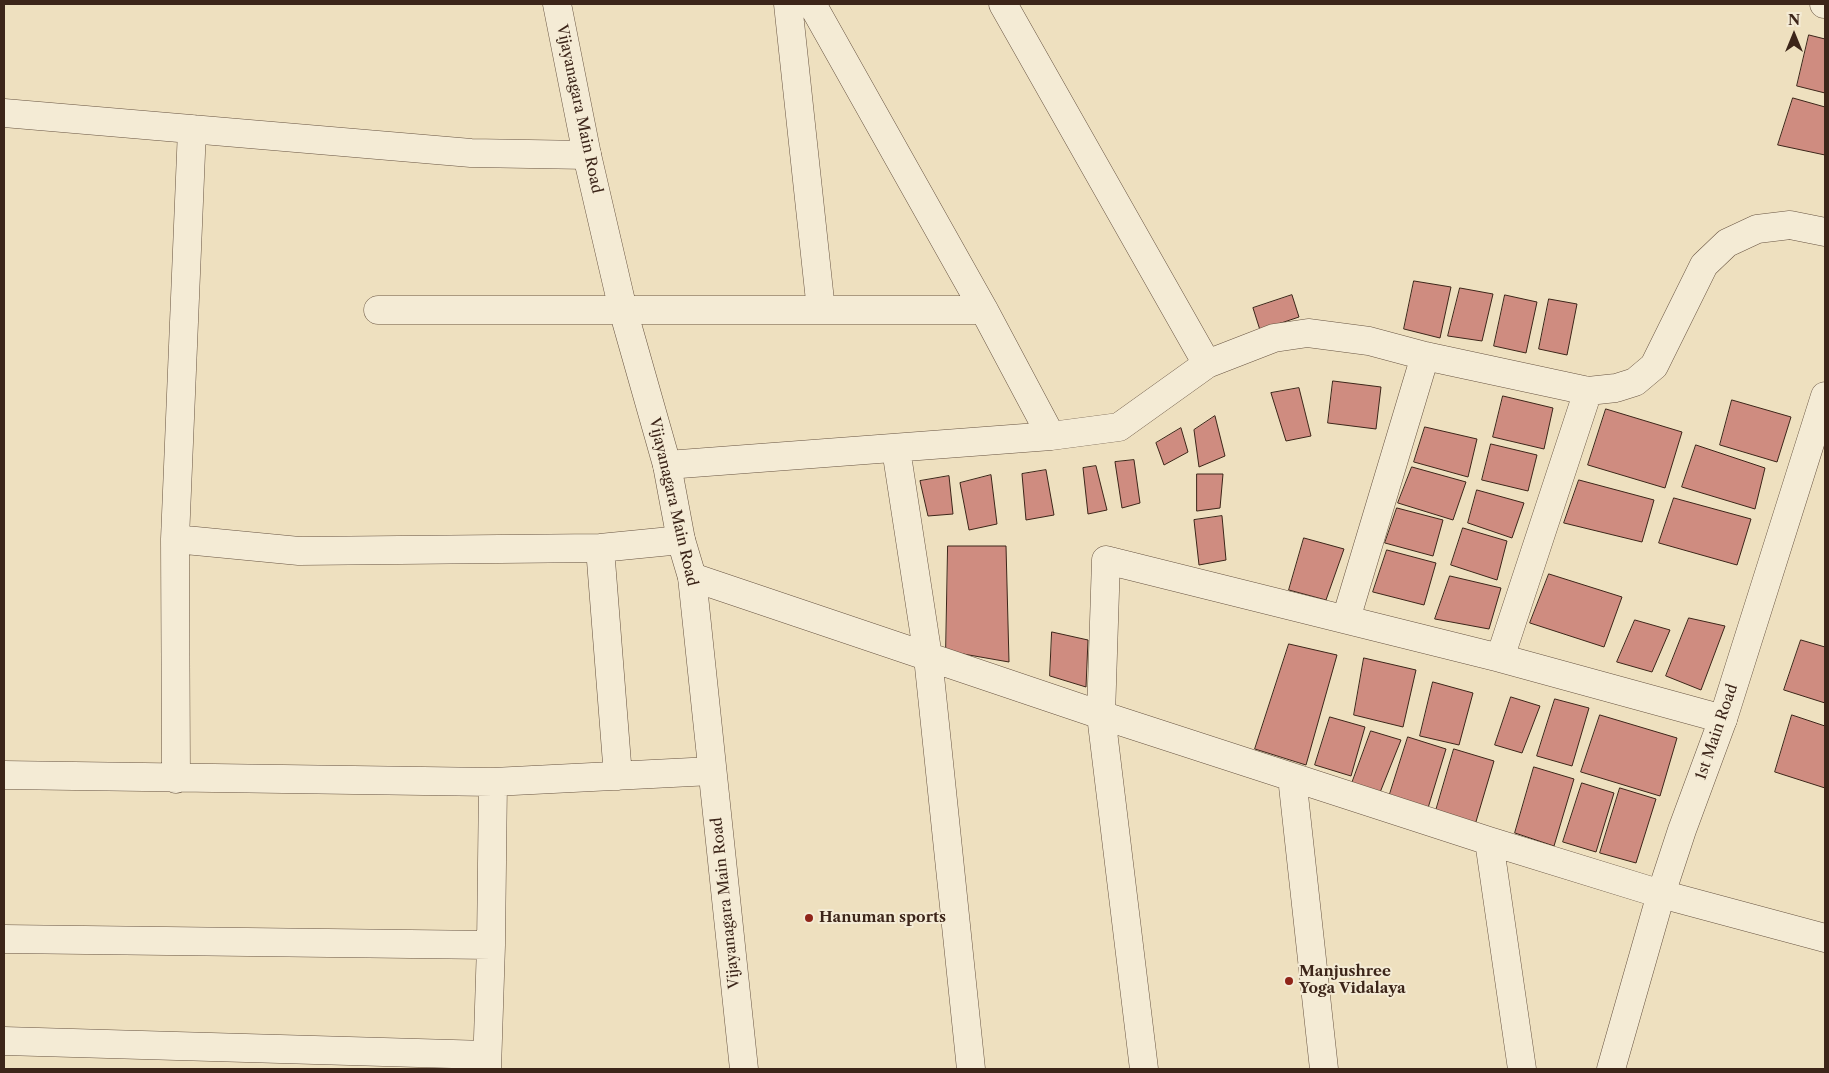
<!DOCTYPE html>
<html>
<head>
<meta charset="utf-8">
<style>
	body { margin:0 }
	#map { position:relative; width:1829px; height:1073px; overflow:hidden; background:#eee0bf; font-family:"Libre Caslon Text",serif }
	canvas { display:block }
	.frame { position:absolute; inset:0; border:5px solid #3c2519; pointer-events:none }
	.north { position:absolute; left:1769px; top:10px; width:50px; height:50px; -webkit-text-stroke:4px #f4ebd5; paint-order:stroke; rotate:0deg; font-size:14px; font-weight:700; line-height:20px; text-align:center; color:#3c2519 }
	.north::after { content:''; display:block; margin:auto; width:18px; height:22px; background:#3c2519; clip-path:polygon(50% 0,100% 100%,50% 72%,0 100%) }
</style>
</head>
<body>
<div id="map">
<canvas width="1829" height="1073"></canvas>
<div class="frame"></div>
<div class="north">N</div>
</div>
<script>
const g = document.querySelector('canvas').getContext('2d');
g.lineJoin = 'round';
function paint(path, color) { g.fillStyle = color; g.fill(path, 'evenodd'); }
function strokePath(path, color, width, dash) { g.strokeStyle = color; g.lineWidth = width; g.lineCap = dash ? 'butt' : 'round'; g.setLineDash(dash || []); g.stroke(path); }
function write(font, color, halo, rows, align = 'center') {
  g.font = font + ' "Libre Caslon Text",serif'; g.lineWidth = 4; g.setLineDash([]); g.textBaseline = 'middle'; g.strokeStyle = halo; g.fillStyle = color; for (const [text, x, y, turn = 0] of rows) {
    g.save(); g.translate(x, y); g.rotate((+turn || 0) * Math.PI / 180); g.textAlign = isNaN(turn) ? turn : align; if (halo) g.strokeText(text, 0, 0); g.fillText(text, 0, 0); g.restore();
  }
}
const building = new Path2D(`
	M1809,35L1825,39V93L1797,86Z
	M1793,98L1825,107V155L1778,145Z
	M1414,281L1451,287L1440,338L1404,329Z
	M1460,288L1493,294L1482,341L1448,336Z
	M1292,295L1299,317L1260,330L1253,308Z
	M1505,295L1537,302L1526,353L1494,346Z
	M1549,299L1577,304L1567,355L1539,349Z
	M1333,381L1381,387L1376,429L1328,423Z
	M1299,388L1311,436L1286,441L1271,393Z
	M1503,396L1553,408L1544,449L1493,437Z
	M1732,400L1791,417L1777,462L1720,445Z
	M1606,409L1682,432L1665,488L1588,465Z
	M1215,416L1225,456L1199,467L1194,430Z
	M1425,427L1477,439L1468,477L1414,462Z
	M1181,428L1188,452L1164,465L1156,443Z
	M1491,444L1537,455L1528,491L1482,480Z
	M1696,445L1765,468L1755,509L1682,487Z
	M1134,460L1140,503L1122,508L1115,462Z
	M1096,466L1107,510L1088,514L1083,468Z
	M1412,467L1466,482L1453,520L1398,503Z
	M1046,470L1054,515L1026,520L1022,474Z
	M1197,474H1223L1220,508L1197,511Z
	M991,475L997,524L969,530L960,483Z
	M949,476L953,514L928,516L920,481Z
	M1579,480L1654,500L1642,542L1564,523Z
	M1477,490L1524,503L1512,538L1468,523Z
	M1674,498L1751,519L1737,565L1659,543Z
	M1397,508L1443,520L1433,556L1385,543Z
	M1222,516L1226,560L1199,565L1194,520Z
	M1463,528L1507,541L1497,580L1451,565Z
	M1304,538L1344,549L1326,600L1289,590Z
	M948,546H1006L1009,662L946,651Z
	M1387,550L1436,563L1424,605L1373,592Z
	M1549,574L1622,597L1604,647L1530,623Z
	M1450,576L1501,588L1489,629L1435,619Z
	M1689,618L1725,626L1701,690L1666,676Z
	M1635,620L1670,630L1652,672L1617,662Z
	M1052,632L1088,640L1086,687L1050,676Z
	M1801,640L1825,647V703L1784,690Z
	M1289,644L1337,655L1306,765L1255,749Z
	M1364,658L1416,670L1403,727L1354,715Z
	M1433,682L1473,693L1459,745L1420,736Z
	M1511,697L1540,706L1522,753L1495,745Z
	M1555,699L1589,708L1572,766L1537,756Z
	M1600,715L1677,738L1660,796L1581,772Z
	M1792,715L1825,726V788L1775,772Z
	M1330,717L1365,727L1351,776L1315,765Z
	M1371,731L1401,740L1379,795L1351,786Z
	M1408,737L1446,749L1428,808L1389,797Z
	M1454,749L1494,761L1475,825L1435,814Z
	M1534,767L1574,779L1554,846L1515,833Z
	M1582,783L1614,793L1596,852L1563,842Z
	M1620,788L1656,799L1636,863L1600,853Z`);
paint(building, '#cf8c80');
strokePath(building, '#3c2519', 1);
const minor = new Path2D(`
	M788,4L821,310
	M812,4L984,310L1051,436
	M1003,4L1207,364
	M1824,4H1825
	M4,113L471,153L587,155
	M192,129L175,539L299,551L600,548L681,540
	M378,310H984
	M896,449L928,657L971,1069
	M667,465L1051,436L1119,427L1207,364L1274,338L1308,333L1369,341L1425,356L1588,391L1616,388L1635,382L1654,366L1704,265L1727,243L1757,229L1790,225L1825,232
	M175,539L176,779
	M600,548L618,776
	M692,577L1101,715L1489,841L1661,894L1825,938
	M1346,619L1425,356
	M1500,658L1588,391
	M4,775L493,782L712,771
	M1292,777L1324,1069
	M1489,841L1522,1069
	M4,939L491,945
	M4,1041L487,1055
	M487,1069L491,945L493,782
	M1144,1069L1101,715L1106,560L1500,658L1723,719`);
const tertiary = new Path2D(`
	M557,4L587,155L623,310L667,465L681,540L692,577L744,1069
	M1611,1069L1661,894L1682,830L1723,719L1825,396`);
strokePath(minor, '#685442', 29);
strokePath(tertiary, '#685442', 29);
strokePath(minor, '#f4ebd5', 28);
strokePath(tertiary, '#f4ebd5', 28);
for (const [x, y, r, color] of [
	[809,918,5,"#8f2418"],
	[1289,981,5,"#8f2418"]
]) { const dot = new Path2D(); dot.arc(x, y, r, 0, 2 * Math.PI); g.fillStyle = color; g.fill(dot); strokePath(dot, '#f4ebd5', 2); }
write('15px', '#3c2519', '#f4ebd5', [
	["Vijayanagara Main Road",579,109,78],
	["Vijayanagara Main Road",673,502,77],
	["1st Main Road",1717,732,-71],
	["Vijayanagara Main Road",726,903,-96]
]);
write('bold 15px', '#3c2519', '#f4ebd5', [
	["Hanuman sports",819,918],
	["Manjushree",1299,972],
	["Yoga Vidalaya",1299,989]
], 'left');
</script>
</body>
</html>
